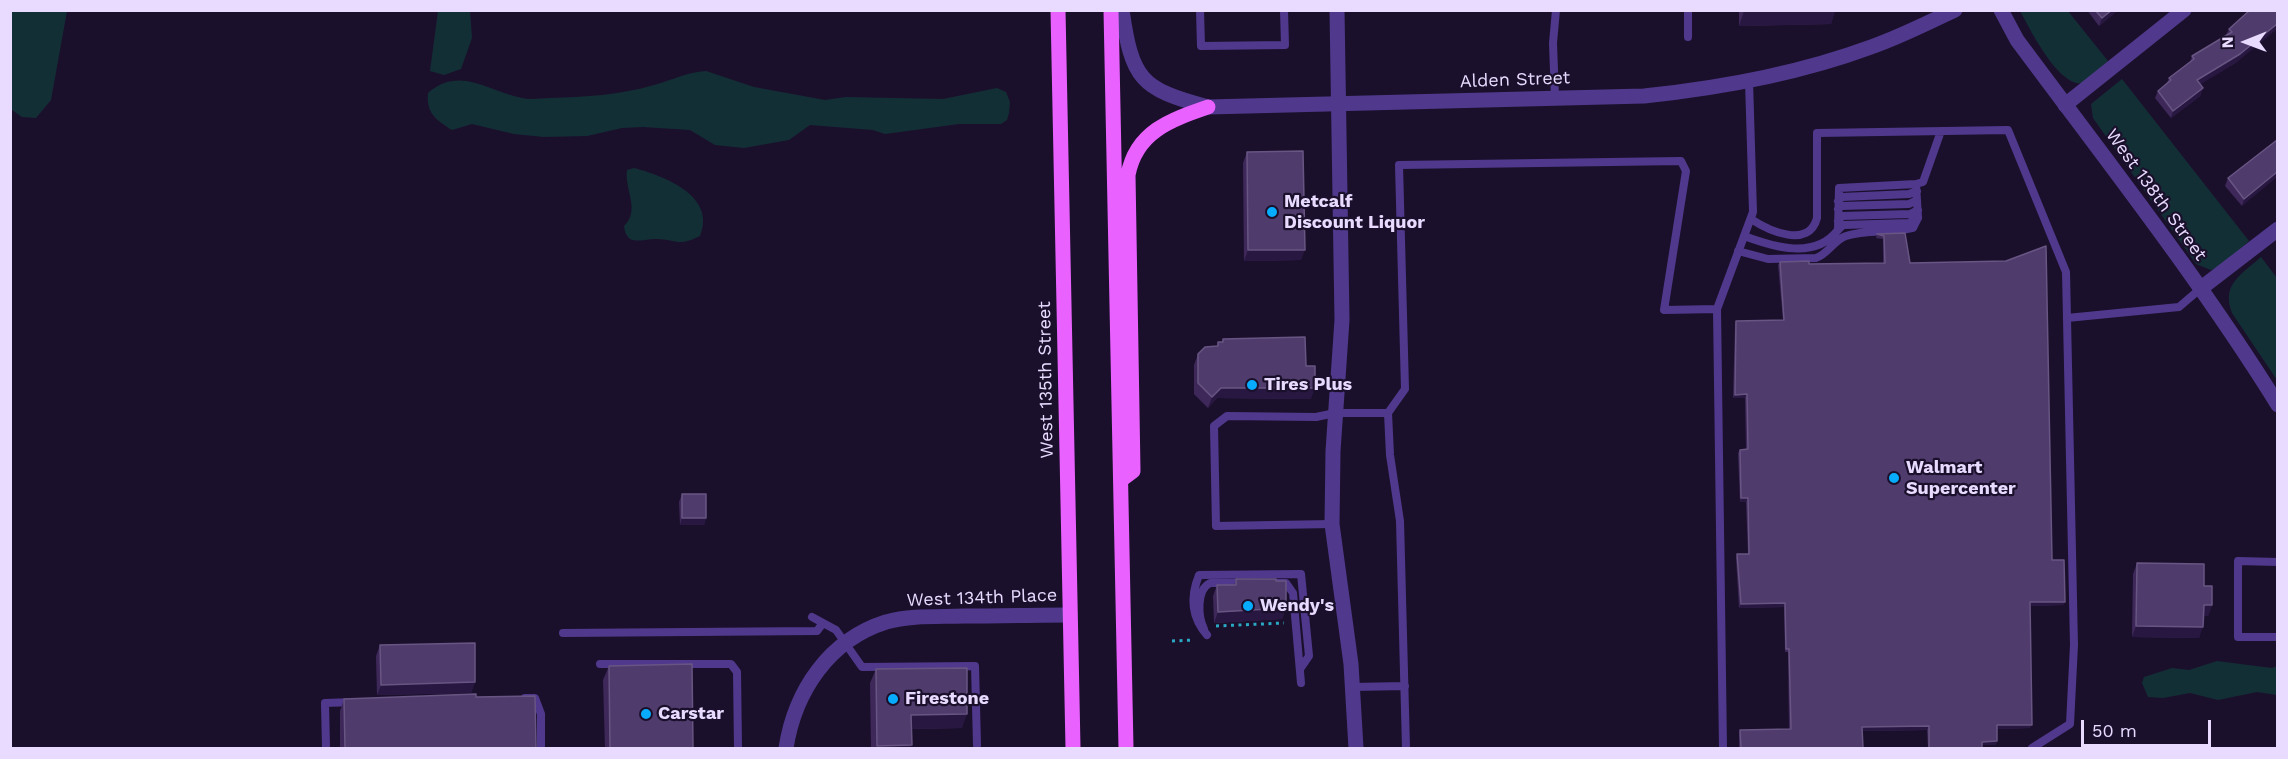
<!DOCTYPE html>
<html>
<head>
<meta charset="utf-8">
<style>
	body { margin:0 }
	#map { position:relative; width:2288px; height:759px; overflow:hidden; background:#1b102c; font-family:"Work Sans",sans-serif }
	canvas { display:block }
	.frame { position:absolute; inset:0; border:12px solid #e8dbff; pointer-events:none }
	.north { position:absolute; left:2216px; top:12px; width:60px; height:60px; -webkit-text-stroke:4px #1b102c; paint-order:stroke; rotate:269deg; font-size:16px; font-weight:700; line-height:24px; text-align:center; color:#e8dbff }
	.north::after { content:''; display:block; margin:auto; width:21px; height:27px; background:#e8dbff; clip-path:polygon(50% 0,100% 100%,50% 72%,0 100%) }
	.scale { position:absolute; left:2081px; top:720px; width:130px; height:27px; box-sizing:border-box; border:3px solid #e8dbff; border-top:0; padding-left:8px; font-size:18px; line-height:21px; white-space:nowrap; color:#e8dbff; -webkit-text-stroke:4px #1b102c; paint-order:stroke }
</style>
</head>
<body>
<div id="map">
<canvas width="2288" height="759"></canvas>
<div class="frame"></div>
<div class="north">N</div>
<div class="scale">50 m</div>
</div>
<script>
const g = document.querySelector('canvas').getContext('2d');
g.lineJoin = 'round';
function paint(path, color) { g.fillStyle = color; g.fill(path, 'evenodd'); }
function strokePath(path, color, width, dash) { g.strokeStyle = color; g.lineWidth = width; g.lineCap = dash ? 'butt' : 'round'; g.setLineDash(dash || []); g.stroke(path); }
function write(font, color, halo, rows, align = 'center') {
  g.font = font + ' "Work Sans",sans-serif'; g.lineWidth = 4.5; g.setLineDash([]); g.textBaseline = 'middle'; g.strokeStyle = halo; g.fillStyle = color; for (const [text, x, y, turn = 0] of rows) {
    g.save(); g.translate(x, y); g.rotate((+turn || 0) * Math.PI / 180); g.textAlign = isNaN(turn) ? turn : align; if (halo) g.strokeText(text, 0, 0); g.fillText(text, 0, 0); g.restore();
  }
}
paint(new Path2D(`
	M11,11H67L51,100L36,118L22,117L12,110Z
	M438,11H470L472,38L461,69L444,75L430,71Z
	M2020,11H2068L2108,61C2101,68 2092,80 2083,83C2059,88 2030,29 2020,11Z
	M706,71L754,87L825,100L846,97L943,99L997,88L1006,92L1010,102L1009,113L1007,120L1001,124H959L885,134L873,130L810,125L789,140L744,148L715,145L690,130L643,127L622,128L587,136L544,137L514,134L472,124L452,130C436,120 426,113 428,93C460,65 489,92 522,98C531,100 541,98 550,98C585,97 620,95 654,85C673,80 687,72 706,71Z
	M2122,79L2249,241L2220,267L2211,270L2196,264L2093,118L2091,104Z
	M634,168C664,176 717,196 700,236C676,248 676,238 653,239C640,240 626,246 624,226C641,210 624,189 627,170Z
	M2261,257L2277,278V380L2232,313C2221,284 2241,275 2261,257Z
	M2217,661L2272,668L2277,666V695L2257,692L2218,700L2190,693L2163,698L2148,697L2142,683L2144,677L2172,668L2189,670Z`), '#132f36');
strokePath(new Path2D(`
	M1216,626L1284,623
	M1172,641L1194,640`), '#2ba8c3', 3, [3, 4.5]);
strokePath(new Path2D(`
	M1200,10L1201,46L1285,45L1284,10
	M1688,10V37
	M1555,98L1553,43L1556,10
	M1838,201L1842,197L1909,194L1917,191
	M1838,209L1841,206L1909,204L1917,200
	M1751,219C1769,231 1809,249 1817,218V133L2008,130L2066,272L2074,645L2070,724L2032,748
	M1838,221L1842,216L1910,214L1918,210
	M1838,230L1843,225L1909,223L1918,218
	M1744,236C1774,247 1815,260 1838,230L1839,188L1916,184
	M1738,251L1768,259L1816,258C1828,254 1834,240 1846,236C1867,229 1891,234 1913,228L1918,218L1916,184L1923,182L1941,131
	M2067,318L2179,307L2200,289
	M1388,413L1405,389L1399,165L1681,161L1686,171L1664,310L1717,309
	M1332,524L1216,526L1214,426L1227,416L1316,417L1335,413H1388L1390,455L1400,521L1406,748
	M2278,562L2238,561V637H2278
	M1276,583H1286L1293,593L1301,683
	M812,617L836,630L862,667L975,666L977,745
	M1204,629C1198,617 1196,590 1210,583H1245
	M563,633L817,631L823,623
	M1207,635C1192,618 1190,597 1199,575L1301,574L1309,656L1300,669
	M600,664H731L737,672L738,748
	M1352,687L1405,686
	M525,698H535L541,714V748
	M326,748L325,703L354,702
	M1723,748L1717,309L1753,212L1749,81`), '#50398d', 8);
strokePath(new Path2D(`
	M1337,10L1342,320L1333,451L1332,524L1351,664L1356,748
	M2065,105L2184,10
	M2200,289L2278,229
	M786,748C795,691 829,640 886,622C912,615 938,617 964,616C1000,616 1035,615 1070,615`), '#50398d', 15);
strokePath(new Path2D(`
	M1122,10C1132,79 1140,89 1208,107L1644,96C1721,88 1798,74 1871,47C1900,37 1927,23 1955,10
	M2001,10L2017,40C2106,160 2199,278 2278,405`), '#50398d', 15);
strokePath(new Path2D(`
	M1058,10L1073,748
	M1111,10L1126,748
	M1121,480L1133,471L1128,175C1136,132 1170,120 1208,107`), '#e962ff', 15);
paint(new Path2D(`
	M1739,10H1835L1831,24L1739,26Z
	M2087,10H2118L2099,26Z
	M2250,10L2237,62L2200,84L2203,88L2200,96L2171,118L2155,98L2158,91L2167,83L2169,78L2190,62L2192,56L2226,35L2229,29Z
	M2277,140L2242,206L2225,186L2228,178Z
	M1247,152L1301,260L1244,261L1243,163Z
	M1905,233L1910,263L2052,560L2065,602L2063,605L2030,606V728L1997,729L1996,745H1982V748H1928L1927,730L1862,731L1863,748H1739V734L1740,730L1789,729L1788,652H1785L1784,607L1739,608L1736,558L1737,554H1748L1746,502H1740L1738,453L1740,450L1746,449L1745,398H1733L1735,324L1736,321L1783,320L1778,265L1780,262L1809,264L1883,263V239L1876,238L1877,234Z
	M1223,339L1306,366L1311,399L1217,398L1208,408L1194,394V365L1198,354L1216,347L1218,342H1222Z
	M682,494L706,518L704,525H680L679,502Z
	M2137,563L2204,586L2212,605L2208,616H2204L2199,638L2132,637L2133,574Z
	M1236,579L1276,581L1286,608L1282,619L1214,623L1213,596L1217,585H1234Z
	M380,645L475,682L471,693L377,695L376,656Z
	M609,666L693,748H605L603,680Z
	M876,669L962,728L911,729L910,748H871L870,683Z
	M476,697L536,748H340V711L344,699Z`), '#3e285a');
paint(new Path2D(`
	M1793,10H1835L1831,24L1739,26L1744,11Z
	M2112,10H2118L2099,26L2102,18Z
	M2277,24V29L2237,62L2194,88L2197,80Z
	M2203,88L2200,96L2171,118L2173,111Z
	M2277,172V177L2242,206L2244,199Z
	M1248,250H1305L1301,260L1244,261Z
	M1221,388H1315L1311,399L1217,398L1208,408L1212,397Z
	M1747,394L1745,398H1733L1735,395Z
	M1741,498H1748L1746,502H1740Z
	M682,518H706L704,525H680Z
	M2030,602H2065L2063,605L2028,606Z
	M1785,603L1784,607L1739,608L1741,604Z
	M2204,605H2212L2208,616H2200Z
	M1286,608L1282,619L1214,623L1218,612Z
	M2136,626L2203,627L2199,638L2132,637Z
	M475,682L471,693L377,695L381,685Z
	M967,714L962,728L906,729L911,715Z
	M1997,725H2032L2030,728L1995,729Z
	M1929,726L1927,730L1861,731L1862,727Z
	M1997,741L1996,745H1980L1982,742Z
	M912,745L910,748H876L877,746Z`), '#281740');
const building = new Path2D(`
	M1744,10H1793L1744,11Z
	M2095,10H2112L2102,18Z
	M2250,10H2277V24L2240,54L2197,80L2203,88L2173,111L2158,91L2171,80L2169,78L2194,59L2192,56L2232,32L2229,29Z
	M2277,140V172L2244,199L2228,178Z
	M1303,151L1305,250H1248L1247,152Z
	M1905,233L1910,263L2006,261L2046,246L2052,560H2064L2065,602H2030L2032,725H1997V741L1982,742V748H1929V726L1862,727L1863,748H1741L1740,730L1791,729L1789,649H1786L1785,603L1741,604L1737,554H1749L1748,498H1741L1740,450L1748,449L1747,394L1735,395L1736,321L1784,320L1780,262L1809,261V264L1885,263L1884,236L1877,234Z
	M1305,337L1306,366H1315V388H1221L1212,397L1198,383V354L1205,347L1218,346V342H1223V339Z
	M682,494H706V518H682Z
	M2137,563L2204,564V586H2212V605H2204L2203,627L2136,626Z
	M1236,579H1276V581H1286V608L1218,612L1217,585H1236Z
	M475,643V682L381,685L380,645Z
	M692,664L693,748H610L609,666Z
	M967,668V714L911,715L912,745L877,746L876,669Z
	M476,694V697L535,696L536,748H345L344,699Z`);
paint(building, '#503c6c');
strokePath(building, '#685583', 1.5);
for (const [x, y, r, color] of [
	[1272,212,6,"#07acff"],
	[1252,385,6,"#07acff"],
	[1894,478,6,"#07acff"],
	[1248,606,6,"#07acff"],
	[893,699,6,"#07acff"],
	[646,714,6,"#07acff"]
]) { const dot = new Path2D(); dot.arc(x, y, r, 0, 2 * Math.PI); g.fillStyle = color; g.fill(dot); strokePath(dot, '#1b102c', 2); }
write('18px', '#e8dbff', '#1b102c', [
	["Alden Street",1515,80,-2],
	["West 138th Street",2156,195,54],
	["West 135th Street",1046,380,-91],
	["West 134th Place",982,598,-2]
]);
write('bold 18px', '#e8dbff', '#1b102c', [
	["Metcalf",1284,202],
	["Discount Liquor",1284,223],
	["Tires Plus",1264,385],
	["Walmart",1906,468],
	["Supercenter",1906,489],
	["Wendy's",1260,606],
	["Firestone",905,699],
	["Carstar",658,714]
], 'left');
</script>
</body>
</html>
